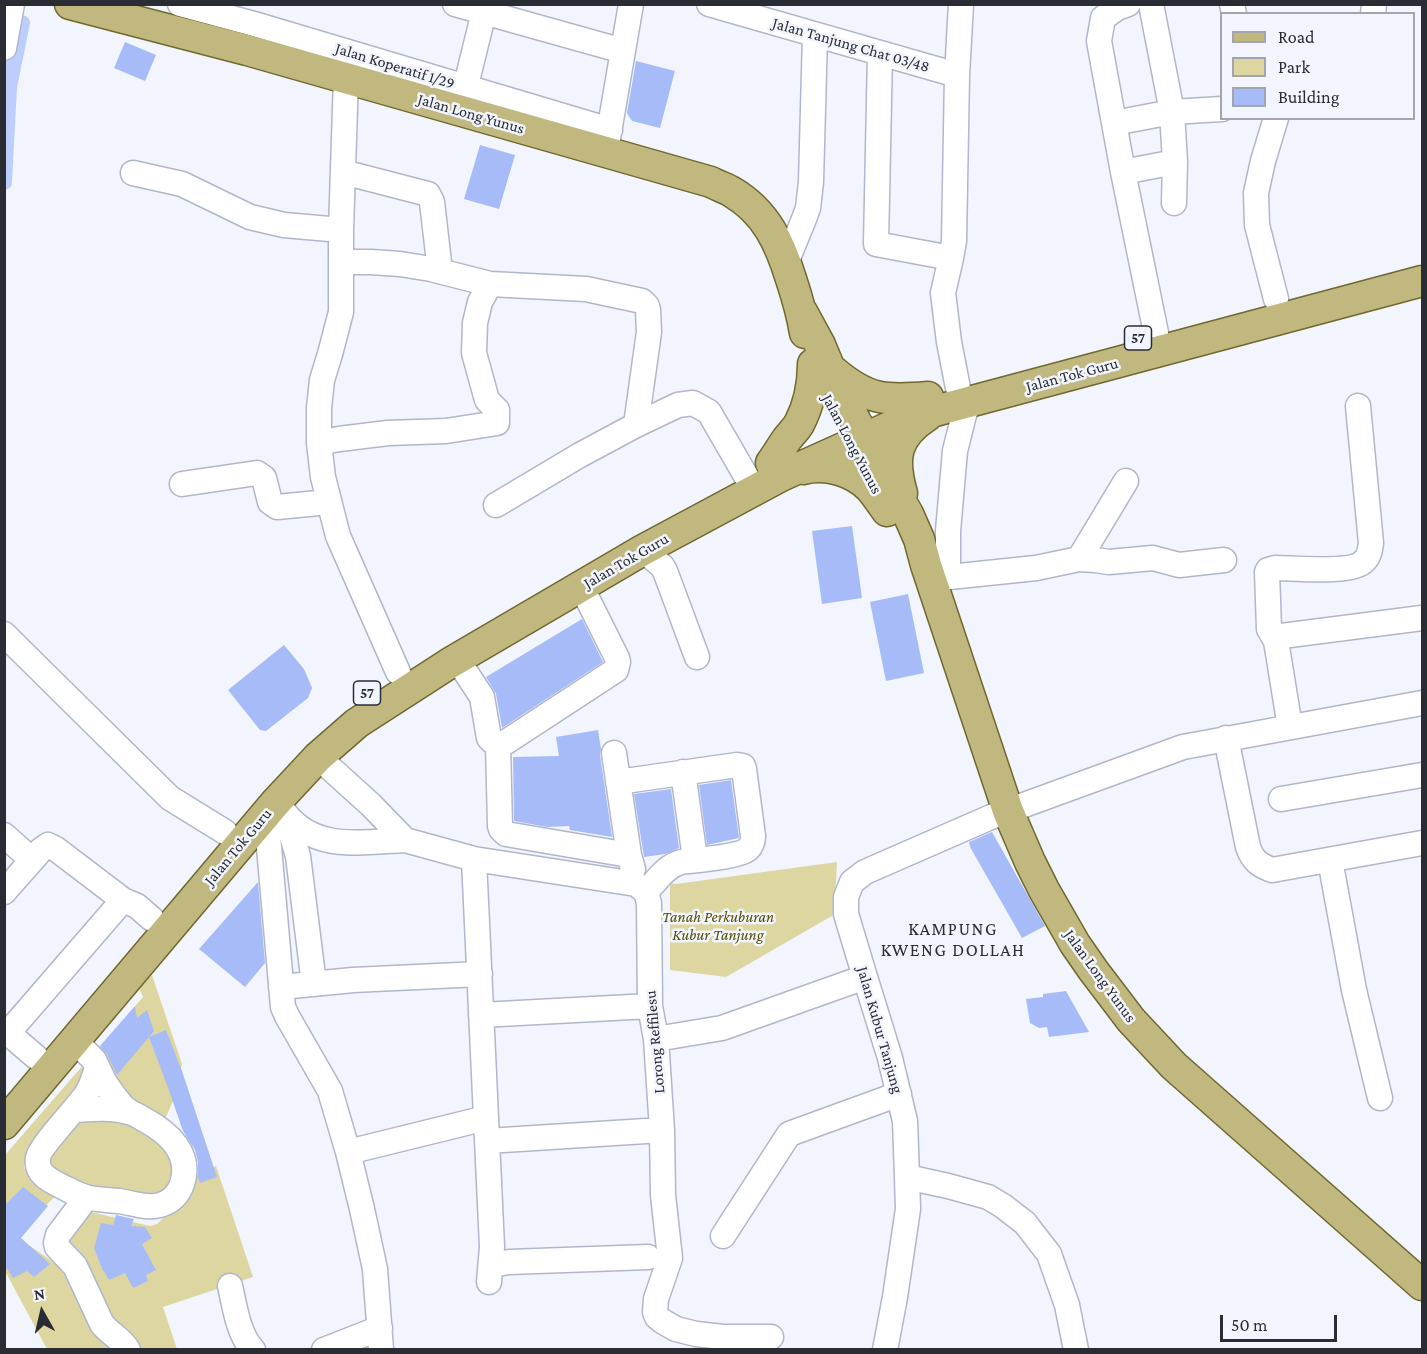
<!DOCTYPE html>
<html>
<head>
<meta charset="utf-8">
<style>
	body { margin:0 }
	#map { position:relative; width:1427px; height:1354px; overflow:hidden; background:#f2f5fd; font-family:"Crimson Pro",serif }
	canvas { display:block }
	.frame { position:absolute; inset:0; border:6px solid #2a2c34; pointer-events:none }
	.legend { position:absolute; left:1220px; top:12px; width:195px; height:108px; box-sizing:border-box; background:#f2f5fd; border:2px solid #a2a5ad; margin:0; padding:8px 10px; list-style:none; font-size:18px; color:#2a2c34 }
	.legend li { display:flex; align-items:center; gap:12px; height:30px }
	.legend b { width:30px; border:2px solid #a2a5ad }
	.north { position:absolute; left:12px; top:1282px; width:60px; height:60px; -webkit-text-stroke:4px #f2f5fd; paint-order:stroke; rotate:352deg; font-size:16px; font-weight:700; line-height:24px; text-align:center; color:#2a2c34 }
	.north::after { content:''; display:block; margin:auto; width:21px; height:27px; background:#2a2c34; clip-path:polygon(50% 0,100% 100%,50% 72%,0 100%) }
	.scale { position:absolute; left:1220px; top:1315px; width:117px; height:27px; box-sizing:border-box; border:3px solid #2a2c34; border-top:0; padding-left:8px; font-size:18px; line-height:21px; white-space:nowrap; color:#2a2c34; -webkit-text-stroke:4px #f2f5fd; paint-order:stroke }
</style>
</head>
<body>
<div id="map">
<canvas width="1427" height="1354"></canvas>
<div class="frame"></div>
<ul class="legend">
<li><b style="height:8px;background:#c1b87f"></b>Road</li>
<li><b style="height:16px;background:#ded6a1"></b>Park</li>
<li><b style="height:16px;background:#a7bbf8"></b>Building</li>
</ul>
<div class="north">N</div>
<div class="scale">50 m</div>
</div>
<script>
const g = document.querySelector('canvas').getContext('2d');
g.lineJoin = 'round';
function paint(path, color) { g.fillStyle = color; g.fill(path, 'evenodd'); }
function strokePath(path, color, width, dash) { g.strokeStyle = color; g.lineWidth = width; g.lineCap = dash ? 'butt' : 'round'; g.setLineDash(dash || []); g.stroke(path); }
function write(font, color, halo, rows, align = 'center') {
  g.font = font + ' "Crimson Pro",serif'; g.lineWidth = 5; g.setLineDash([]); g.textBaseline = 'middle'; g.strokeStyle = halo; g.fillStyle = color; for (const [text, x, y, turn = 0] of rows) {
    g.save(); g.translate(x, y); g.rotate((+turn || 0) * Math.PI / 180); g.textAlign = isNaN(turn) ? turn : align; if (halo) g.strokeText(text, 0, 0); g.fillText(text, 0, 0); g.restore();
  }
}
paint(new Path2D(`
	M837,862L835,899L837,913L726,977L670,970V883L676,884Z
	M152,975L182,1064L176,1094L166,1117H155L118,1097L97,1050L143,997L139,988Z
	M85,1063L89,1079L25,1160L24,1168L58,1194L14,1235L59,1266L79,1300L112,1349H47L5,1271V1155Z
	M77,1114L116,1115L147,1128L178,1158L173,1194L100,1196L46,1171L42,1157Z
	M216,1166L253,1277L163,1307L177,1349H133L93,1296L66,1235L81,1216L91,1212L150,1226L157,1224L189,1194L195,1175Z`), '#ded6a1');
strokePath(new Path2D(`
	M4,182L9,87L22,23`), '#becefc', 16);
paint(new Path2D(`
	M125,42L156,55L145,81L114,68Z
	M636,61L675,71L660,128L632,121L627,113Z
	M480,145L515,155L499,209L464,199Z
	M852,526L862,598L822,604L812,531Z
	M908,594L924,673L886,681L870,602Z
	M582,619L603,662L502,728L496,694L486,677Z
	M284,645L304,669L312,688L308,698L266,731L260,730L228,690Z
	M598,730L601,749L600,755L612,837L570,830L569,826L547,827L514,821L513,757L559,756L556,737Z
	M731,780L739,838L707,845L699,785Z
	M671,789L679,848L665,854L644,857L634,794Z
	M992,832L1045,926L1022,938L970,847L969,842Z
	M258,882L265,963L245,987L199,949Z
	M1066,991L1089,1032L1049,1037L1047,1027L1039,1028L1030,1023L1026,999L1043,997V994Z
	M135,1006L137,1018L147,1010L154,1031L117,1075L107,1054L100,1046Z
	M166,1030L182,1071L217,1177L200,1183L198,1177V1162L195,1150L183,1131L167,1085L149,1037Z
	M23,1187L48,1206L21,1238L50,1264L34,1277L27,1271L13,1278L4,1264V1206Z
	M116,1215L134,1219L131,1226L145,1227L152,1238L142,1244L156,1270L146,1275L148,1281L133,1288L125,1273L109,1280L104,1271H103L94,1248L101,1223L113,1225Z`), '#a7bbf8');
const minor = new Path2D(`
	M180,4L254,24L610,130
	M455,4L623,51
	M709,4L957,75
	M1128,4L1117,8L1103,18L1099,41L1123,172L1156,333
	M1232,4L1234,14
	M1373,14L1374,4
	M4,48L12,4
	M880,53L876,244L951,258L954,241L957,75L961,4
	M346,78L341,230V312L330,354L322,380L319,408V443L323,477L338,536L398,672
	M462,101L486,4
	M1276,118L1263,161L1256,193L1257,225L1276,299
	M1114,123L1172,112L1222,109
	M607,144L631,4
	M343,172L428,194L432,202L440,271
	M1123,172L1175,162L1172,112L1151,4
	M133,173L182,184L250,217L284,225L341,230
	M1174,203L1175,162
	M951,258L943,293L949,342L958,388
	M341,262H371L400,264L431,269L490,284L586,289L642,301L647,306L648,310L649,332L636,425
	M786,263L804,219L808,208L811,182L815,35
	M319,443L339,439L388,433L446,431L497,423V410L487,400L474,353L475,323L480,302L490,284
	M182,484L257,473L264,478L270,502L277,507L329,502
	M496,505L580,455L636,425L678,405L693,403L709,412L746,476
	M643,550L662,566L665,571L697,657
	M1079,559L1126,481
	M948,577V531L955,451L964,415L969,402
	M930,579L1036,568L1079,559L1095,560L1109,562L1153,558L1179,565L1224,560
	M4,634L170,798L225,832
	M1274,637L1422,618
	M457,659L482,697L489,738L492,741L498,744L500,826L501,829L506,834L629,855
	M1290,727L1276,641L1269,629L1267,572L1268,570L1275,568C1293,568 1353,574 1364,561C1369,557 1370,550 1371,543L1358,406
	M1226,738L1248,847C1253,861 1259,865 1272,870L1422,843
	M498,744L506,742L616,670L618,662L617,658L581,586
	M614,753L629,855L633,869
	M318,757L371,805L405,840L474,859L636,884L646,892L649,903L650,1006L656,1039L662,1130L663,1195L670,1258L656,1299L655,1312L657,1317L662,1321L676,1329L696,1334L723,1337H771
	M683,772L695,859
	M618,782L737,765L743,766L744,769L753,836C753,842 752,845 748,849C739,857 695,860 681,862C666,866 657,880 646,892
	M1281,799L1422,775
	M266,813L283,1007L287,1016L330,1091L348,1152L362,1209L375,1269L381,1350
	M285,813C315,852 362,842 405,840
	M291,821V833L298,856L314,984
	M4,835L32,860
	M474,859L492,1247L489,1282
	M1330,860L1354,990L1380,1098
	M4,892L41,850L48,845L56,849L123,900
	M281,987L353,980L480,974
	M481,1015L650,1006
	M656,1039L722,1028L865,977
	M75,1041L94,1060L105,1083L115,1097L123,1107L130,1112
	M36,1057L8,1033L123,900L137,906L152,919
	M74,1110C91,1109 111,1107 128,1112C134,1113 140,1117 145,1120C169,1133 192,1154 182,1184C178,1195 171,1202 160,1205C146,1209 133,1203 119,1201C98,1199 86,1200 67,1189C54,1182 35,1176 38,1158C39,1147 79,1106 87,1093C92,1085 94,1077 97,1068
	M487,1141L662,1130
	M348,1152L486,1118
	M907,1177L948,1186L988,1197L1003,1206L1025,1223L1049,1254L1067,1305L1076,1350
	M86,1198L58,1235L56,1243L57,1247L75,1266L102,1324C110,1334 123,1340 128,1350
	M723,1236L789,1134L899,1094
	M491,1265L509,1262L648,1257
	M230,1286C235,1307 238,1334 253,1350
	M324,1350L380,1328
	M885,1350L895,1297L908,1209L907,1177L905,1121L890,1058L865,977L846,914V897L852,882L865,872L991,817L1183,747L1422,703`);
const major = new Path2D(`
	M70,4L247,50L711,182C718,186 726,188 732,192C766,212 780,243 791,279C797,297 802,314 805,333
	M802,312L820,345L830,369L856,422L908,514L919,539L926,565L1008,811L1030,862L1044,890L1075,944L1093,970L1131,1020L1174,1066L1422,1285
	M833,371C867,400 885,401 928,397
	M771,463C777,455 782,446 787,439C791,434 796,429 799,424C809,405 813,385 813,364
	M803,469C826,463 853,471 870,488C876,495 882,504 887,511
	M902,493C892,458 895,437 927,416
	M4,1124L276,802L318,757L357,723L450,663L643,550L781,476L894,425L935,411L1422,281`);
strokePath(minor, '#b0b7ca', 27);
strokePath(major, '#71682e', 33);
strokePath(minor, '#fff', 24);
strokePath(major, '#c1b87f', 30);
for (const [x, y, w] of [
	[1138,338,27],
	[367,693,27]
]) { const box = new Path2D(); box.roundRect(x - w / 2, y - 12, w, 24, 4.5); g.fillStyle = '#f2f5fd'; g.fill(box); strokePath(box, '#2a2c34', 1.5); }
write('bold 15px', '#2a2c34', null, [
	["57",1138,338],
	["57",367,693]
]);
write('16px', '#2a2c34', '#f2f5fd', [
	["Jalan Tanjung Chat 03/48",851,45,16],
	["Jalan Koperatif 1/29",395,66,17],
	["Jalan Long Yunus",471,114,16],
	["Jalan Tok Guru",1072,375,-15],
	["Jalan Long Yunus",852,444,62],
	["Jalan Tok Guru",626,561,-30],
	["Jalan Tok Guru",238,847,-50],
	["Jalan Long Yunus",1100,976,54],
	["Jalan Kubur Tanjung",880,1030,74],
	["Lorong Reffilesu",655,1042,-95]
]);
write('italic 16px', '#574c02', '#f2f5fd', [
	["Tanah Perkuburan",718,917],
	["Kubur Tanjung",718,935]
]);
g.letterSpacing = '1.5px';
write('18px', '#292e3d', '#f2f5fd', [
	["KAMPUNG",953,929],
	["KWENG DOLLAH",953,950]
]);
g.letterSpacing = '0px';
</script>
</body>
</html>
